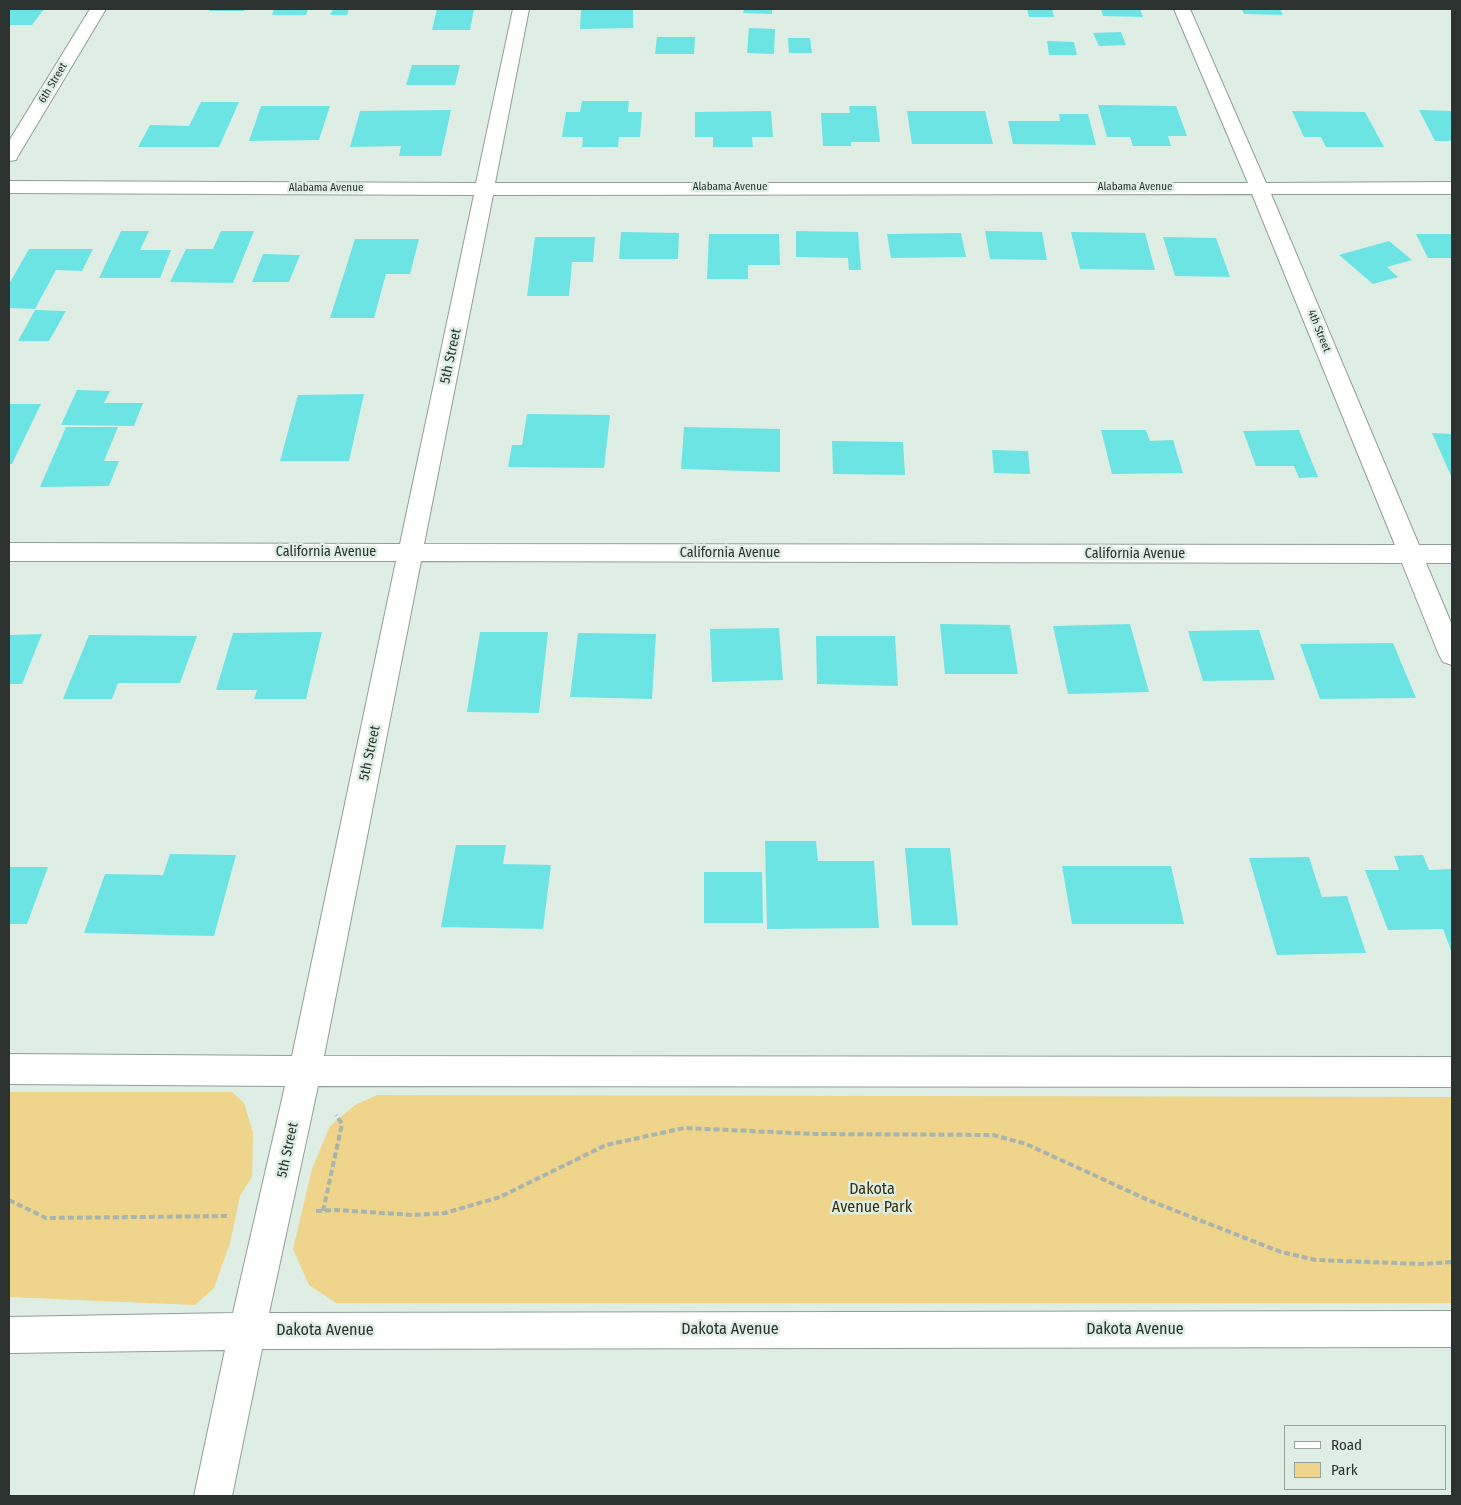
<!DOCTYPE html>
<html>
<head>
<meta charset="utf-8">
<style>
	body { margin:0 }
	#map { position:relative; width:1461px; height:1505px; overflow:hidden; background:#deeee5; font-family:"Fira Sans Condensed",sans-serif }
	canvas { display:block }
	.frame { position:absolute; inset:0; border:10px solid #2c322f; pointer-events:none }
	.legend { position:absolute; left:1284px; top:1425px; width:162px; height:65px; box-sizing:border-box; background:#deeee5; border:1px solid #97a39c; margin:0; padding:6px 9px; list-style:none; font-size:15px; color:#2c322f }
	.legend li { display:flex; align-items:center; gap:10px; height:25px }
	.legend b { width:25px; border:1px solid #97a39c }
</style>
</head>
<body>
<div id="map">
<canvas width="1461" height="1505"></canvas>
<div class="frame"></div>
<ul class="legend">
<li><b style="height:6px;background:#fff"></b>Road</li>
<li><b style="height:14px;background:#eed58b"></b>Park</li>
</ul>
</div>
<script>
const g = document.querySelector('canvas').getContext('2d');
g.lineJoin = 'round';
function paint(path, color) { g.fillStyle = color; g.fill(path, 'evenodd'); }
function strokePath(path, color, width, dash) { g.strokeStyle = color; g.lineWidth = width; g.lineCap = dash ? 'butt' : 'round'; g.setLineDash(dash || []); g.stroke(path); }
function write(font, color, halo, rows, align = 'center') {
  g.font = font + ' "Fira Sans Condensed",sans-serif'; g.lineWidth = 5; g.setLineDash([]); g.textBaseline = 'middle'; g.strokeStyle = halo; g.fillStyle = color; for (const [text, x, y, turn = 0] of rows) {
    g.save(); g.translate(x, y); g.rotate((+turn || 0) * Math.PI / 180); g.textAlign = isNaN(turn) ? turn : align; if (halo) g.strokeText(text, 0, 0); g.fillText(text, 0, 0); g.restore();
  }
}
paint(new Path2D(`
	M9,1092H232L244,1103L253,1133L252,1177L240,1196L230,1243L214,1288L195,1305L9,1297Z
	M377,1095L1452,1097V1303H336L309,1285L293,1249L312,1169L330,1126L355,1105Z`), '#eed58b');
paint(new Path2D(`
	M9,9H44L32,25H9Z
	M210,9H245L244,11H209Z
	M274,9H308L306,15H272Z
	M333,9H349L347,15H330Z
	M437,9H474L470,30H432Z
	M581,9H633V28L580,29Z
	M744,9H772V14L743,13Z
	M1027,9H1052L1054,17H1029Z
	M1101,9H1140L1143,17L1103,16Z
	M1242,9H1280L1283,15L1244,14Z
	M749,28L775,29L774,54L747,53Z
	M1121,32L1126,45L1099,46L1093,33Z
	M657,37H695L694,54H655Z
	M788,38H810L812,53H789Z
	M1047,41L1074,42L1077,55H1049Z
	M412,65H460L455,85H406Z
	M582,101H629L628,112H642L640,137H619L618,147H582L583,137H562L566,112H580Z
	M201,102H239L219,147H138L150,125L189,126Z
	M1098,105L1176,106L1187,136H1168L1171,146H1133L1130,137H1107Z
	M261,106H330L319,140L249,141Z
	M849,106H876L880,142H851V146H823L821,113H850Z
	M451,110L441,156H399L401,146L350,147L360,111Z
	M1419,110L1452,111V141H1435Z
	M771,111L773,137H752L753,147H713V137H695V112Z
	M907,111H985L993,144H912Z
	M1292,111L1365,112L1384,147H1326L1321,137H1304Z
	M1059,114H1088L1096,145L1013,144L1008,121H1060Z
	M121,231H149L140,250H171L160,278H99Z
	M221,231H254L233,283L170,282L186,249H213Z
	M796,231L858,232L861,270H849L848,258L796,257Z
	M985,231L1042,232L1047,260L990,259Z
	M621,232L679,233L678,259H619Z
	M1071,232L1145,233L1155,270L1080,269Z
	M961,233L966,257L891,258L887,234Z
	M709,234H779L780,265H748V279H707Z
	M1416,234H1452V258H1428Z
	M535,237H595L593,262H572L569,296H527Z
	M1163,237L1216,238L1230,277L1175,276Z
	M355,239H419L410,274H386L374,318H330Z
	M1389,241L1412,260L1387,267L1398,277L1373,284L1339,255Z
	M29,249H93L82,271L56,270L35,309L9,308V284Z
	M263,254L300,255L289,282H252Z
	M35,310L66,311L49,341H18Z
	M77,390L110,391L104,403H143L134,426L61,425Z
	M364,394L349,461H280L298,395Z
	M9,404H41L12,464H9Z
	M527,414L610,415L604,468L508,467L512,445H522Z
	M66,427H118L104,461H119L109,486L40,487Z
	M684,427L780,429V472L681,469Z
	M1101,430H1146L1150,441L1173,440L1183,473L1112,474Z
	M1299,430L1318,477L1299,478L1294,466H1256L1243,431Z
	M1432,433L1452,434V478Z
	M832,441L903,442L905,475L833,474Z
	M992,450L1028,451L1030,474L994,473Z
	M940,624L1010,625L1018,674H945Z
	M1130,624L1149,692L1068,694L1053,626Z
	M779,628L783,680L712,682L710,629Z
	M1259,630L1275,680L1203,681L1188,631Z
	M322,632L306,699H254L257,690H216L233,633Z
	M480,632H548L539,713L467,712Z
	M578,633L656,634L652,699L570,697Z
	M42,634L22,684H9V635Z
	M89,635L197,636L180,683H118L112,699H63Z
	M816,636H895L898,686L817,684Z
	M1393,643L1416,698L1320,699L1300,644Z
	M765,841H816L818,861H874L879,928L767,929Z
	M456,845H506L503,864L551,865L543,929L441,927Z
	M905,848H950L958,925H912Z
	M170,854L236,855L214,936L84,933L105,874L163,875Z
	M1423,855L1429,870L1452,869V953L1443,929L1388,930L1365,870H1399L1394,856Z
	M1309,857L1322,897L1347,896L1366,953L1277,955L1249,858Z
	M1062,866H1171L1184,924H1072Z
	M9,867H48L27,924H9Z
	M704,872H762L763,923H704Z`), '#6de4e4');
const minor = new Path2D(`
	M90,9H106L18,156L16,160L9,161V141Z
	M513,9H529L495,183H1248L1174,9H1190L1266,183L1452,182V194H1271L1419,545H1452V563H1426L1452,625V665L1443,662L1439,655L1402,563L421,561L324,1056L1452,1057V1087L318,1086L269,1313L1452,1311V1347L262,1349L232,1496H194L225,1350L9,1353V1317L233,1313L285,1086L9,1084V1054L292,1056L396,561H9V543L400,544L474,195L9,193V181L476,183ZM1252,194L1395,545L424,544L493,195Z`);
strokePath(minor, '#909f96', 2);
strokePath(new Path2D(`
	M9,1200L46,1218L230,1216
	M316,1211L336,1210L413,1215L445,1213L500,1197L606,1145L684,1128L816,1134L993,1135L1026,1144L1148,1200L1281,1252L1316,1260L1422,1264L1452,1262
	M323,1211L342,1124L336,1115`), '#a8b5ae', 4, [6, 3]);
paint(minor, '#fff');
write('11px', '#2c322f', '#deeee5', [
	["6th Street",53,83,-59],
	["Alabama Avenue",730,187],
	["Alabama Avenue",1135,187],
	["Alabama Avenue",326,188],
	["4th Street",1319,331,68]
]);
write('14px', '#2c322f', '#deeee5', [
	["5th Street",451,356,-78],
	["California Avenue",326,552],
	["California Avenue",730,553],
	["California Avenue",1135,554],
	["5th Street",370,753,-78],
	["5th Street",288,1150,-78]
]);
write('16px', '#3a2f0a', '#deeee5', [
	["Dakota",872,1190],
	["Avenue Park",872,1208]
]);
write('16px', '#2c322f', '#deeee5', [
	["Dakota Avenue",730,1330],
	["Dakota Avenue",1135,1330],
	["Dakota Avenue",325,1331]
]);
</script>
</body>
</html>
